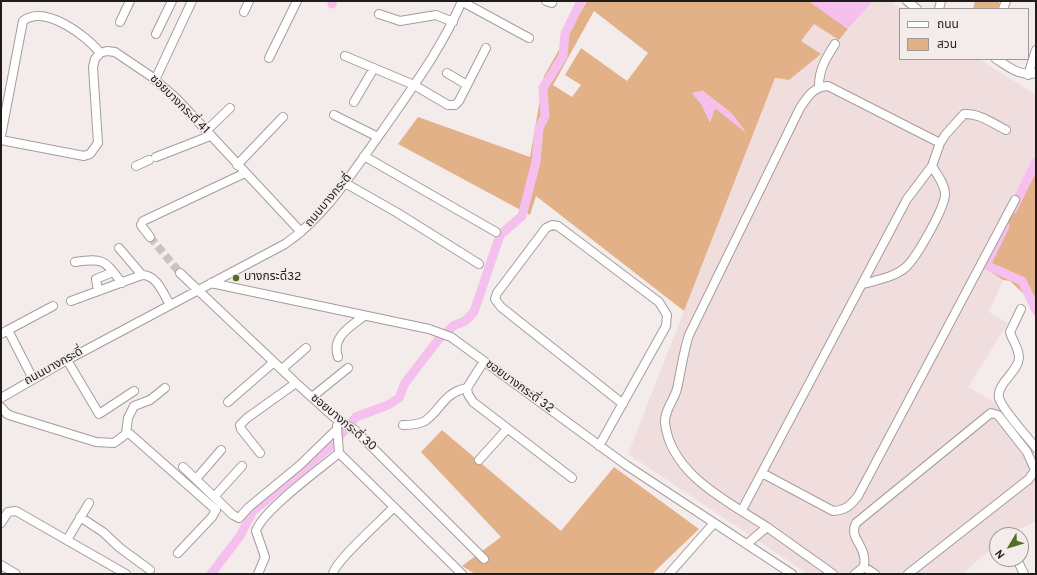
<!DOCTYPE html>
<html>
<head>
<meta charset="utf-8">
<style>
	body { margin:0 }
	#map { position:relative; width:1037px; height:575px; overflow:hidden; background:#f4ebeb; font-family:Overpass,"Noto Sans Thai",sans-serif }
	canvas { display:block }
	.frame { position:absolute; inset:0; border:2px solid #1f1c1c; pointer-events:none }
	.legend { position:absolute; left:899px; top:8px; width:130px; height:52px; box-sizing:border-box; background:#f4ebeb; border:1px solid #9f9898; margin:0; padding:5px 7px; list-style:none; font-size:12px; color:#1f1c1c }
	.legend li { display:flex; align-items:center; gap:8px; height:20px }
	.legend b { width:20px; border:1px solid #9f9898 }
	.north { position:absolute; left:989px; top:527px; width:40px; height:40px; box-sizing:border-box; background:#f4ebeb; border:1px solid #9f9898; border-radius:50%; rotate:232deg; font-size:11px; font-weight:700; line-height:16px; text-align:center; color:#1f1c1c }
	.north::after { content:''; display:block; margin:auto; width:14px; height:18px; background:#537024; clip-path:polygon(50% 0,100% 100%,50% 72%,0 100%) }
</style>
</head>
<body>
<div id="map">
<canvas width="1037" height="575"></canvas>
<div class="frame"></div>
<ul class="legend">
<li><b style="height:5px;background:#fff"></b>ถนน</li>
<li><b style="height:11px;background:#e2b188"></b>สวน</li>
</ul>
<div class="north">N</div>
</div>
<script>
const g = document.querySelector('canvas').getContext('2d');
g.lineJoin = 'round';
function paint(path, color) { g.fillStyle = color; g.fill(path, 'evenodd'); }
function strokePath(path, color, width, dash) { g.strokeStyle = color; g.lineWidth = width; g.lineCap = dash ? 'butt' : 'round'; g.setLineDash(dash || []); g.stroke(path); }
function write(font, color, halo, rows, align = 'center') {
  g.font = font + ' Overpass,"Noto Sans Thai",sans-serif'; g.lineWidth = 3; g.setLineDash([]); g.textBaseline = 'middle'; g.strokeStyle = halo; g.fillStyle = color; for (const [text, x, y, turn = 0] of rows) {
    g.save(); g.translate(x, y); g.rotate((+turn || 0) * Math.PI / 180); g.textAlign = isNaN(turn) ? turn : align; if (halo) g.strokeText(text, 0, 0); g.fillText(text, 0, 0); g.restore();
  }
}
paint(new Path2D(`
	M873,1H891L901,9L900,59H979L1036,95V157L983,267L1003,280L989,312L1008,323L968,387L995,403L1036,456V521L1007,535H997V544L962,574H808L628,454L775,78L789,80L820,54L801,41L814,24L839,40Z`), '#f0dedf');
paint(new Path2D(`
	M587,1H813L812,3L848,29L839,40L814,24L801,41L821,54L789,80L775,78L684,311L536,196L530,215L398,144L418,117L530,157L544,76ZM594,11L648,53L627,81L581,48L565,75L581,85L572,97L553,85ZM703,91L731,113L745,131L715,108L710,122L702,105L692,93Z
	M975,1H1000L998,9H973Z
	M1036,157V318L1025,295L1010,281L1003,280L983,267Z
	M442,430L561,531L614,467L699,529L652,574H475L462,566L501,537L421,452Z`), '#e2b188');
paint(new Path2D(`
	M813,1H873L848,29L811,3Z
	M703,91L731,113L746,133L715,108L710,122L702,105L692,93Z`), '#f5c0ed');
strokePath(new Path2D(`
	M332,4L333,1
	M1013,209L1036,162
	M1005,226L986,265L1022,281L1036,310
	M211,574L240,536L253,511L330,447L356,417L388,405L399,398L405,383L438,340L453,326L465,321L474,312L500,235L522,216L536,162L539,128L545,116L543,88L563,56L565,34L581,1`), '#f5c0ed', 9);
strokePath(new Path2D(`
	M150,237L180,273`), '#c9c2c2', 8, [8, 4]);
const minor = new Path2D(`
	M461,1L529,38
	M546,1L552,3
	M907,1L917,9
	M939,9L941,1
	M1003,9L1006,1
	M244,12L249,1
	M379,14L400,21L436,15L453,22
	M120,22L130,1
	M156,34L172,1
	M345,56L414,85L448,105H455L459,101L486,48
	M269,58L297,1
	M996,59C1009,67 1020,77 1036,73
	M447,73L467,85
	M1028,75L1036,50
	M155,80L192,1
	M819,86C819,69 826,58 835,44
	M354,102L374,68
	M334,115L378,137
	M206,131L230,108
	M1,136L23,21C45,4 87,36 100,53
	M1,140L84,156L90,154L98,143L93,67L95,59L100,53L107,51L115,52L152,77L176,98L301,232
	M364,156L496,232
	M156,157L210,136
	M237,165L283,117
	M136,166L149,160
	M345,183L396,212L479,264
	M150,237L141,225L143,221L245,173
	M119,248L142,275
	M75,262C105,258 104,260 122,283
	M180,273L296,383L335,418L355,430L484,559
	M211,283L429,329L451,337L626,465L792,574
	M863,284C877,280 895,277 906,267C916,258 945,208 945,194C945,184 937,175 932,166
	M98,291L96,279L113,272
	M71,301L142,275C157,275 163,293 170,305
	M1021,309L1010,332C1012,340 1019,348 1019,358C1018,372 996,384 999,398C1003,411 1027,436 1036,448
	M8,330L53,306
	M1,334L8,330L33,379
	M338,357C331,337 350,327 364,316
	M67,360L99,414L134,391
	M484,361L467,388L468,394L473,402L572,478
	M282,369L306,348
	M312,397L348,368
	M1,398L67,360L285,244C327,215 353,171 383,130C412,88 442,48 462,1
	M228,402L274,362
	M1,407L7,414L12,416L96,442L114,443L126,434H130L216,510L212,517L178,553
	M403,425C410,425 418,425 425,421C442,409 443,393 467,388
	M126,434L128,418L134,406L150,400L165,388
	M599,446L666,326L667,315L659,302L558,226L552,225L546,228L497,293L495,299L501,307L623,404
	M260,453L241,429L240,425L247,418L296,383
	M479,460L507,429
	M183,467L233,515L239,518L249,507L300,465L337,429
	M762,473L833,511C846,510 850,506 858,496L1015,200
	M196,479L221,450
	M214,497L242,466
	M394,507L462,574
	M742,510L907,199L932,166L940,143
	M80,517L103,532L120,548L150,570
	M1,523L8,512L16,511L126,574
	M767,527C729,502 671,475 665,423C664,411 674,400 677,389C681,371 683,353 689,335L800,108C808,96 813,87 828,86L940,143L946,134L964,114C979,113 992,123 1006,130
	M67,540L89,503
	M747,544L767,527L833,574
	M1017,559L1024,574
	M1,565L16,574
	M864,567C864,564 865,560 864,557C863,544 849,537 856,523L986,417L991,413L998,415L1027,452L1035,470L1029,479L908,574
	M258,574L265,557L256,531C262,511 320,469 339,453L337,426
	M333,574C334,562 383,519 394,507L339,453
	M669,574L714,523
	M855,574L864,567L875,574`);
strokePath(minor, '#a59c9c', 10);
strokePath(minor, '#fff', 8);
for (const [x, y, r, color] of [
	[236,278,4,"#537024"]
]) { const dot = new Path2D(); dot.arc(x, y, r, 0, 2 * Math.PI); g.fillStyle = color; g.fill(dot); strokePath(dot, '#f4ebeb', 1.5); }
write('12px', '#1f1c1c', '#f4ebeb', [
	["ซอยบางกระดี่ 41",179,105,45],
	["ถนนบางกระดี่",329,201,-50],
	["ถนนบางกระดี่",54,367,-29],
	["ซอยบางกระดี่ 32",519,387,36],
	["ซอยบางกระดี่ 30",343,423,40]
]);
write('12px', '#1f1c1c', '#f4ebeb', [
	["บางกระดี่32",244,278]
], 'left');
</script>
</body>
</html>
